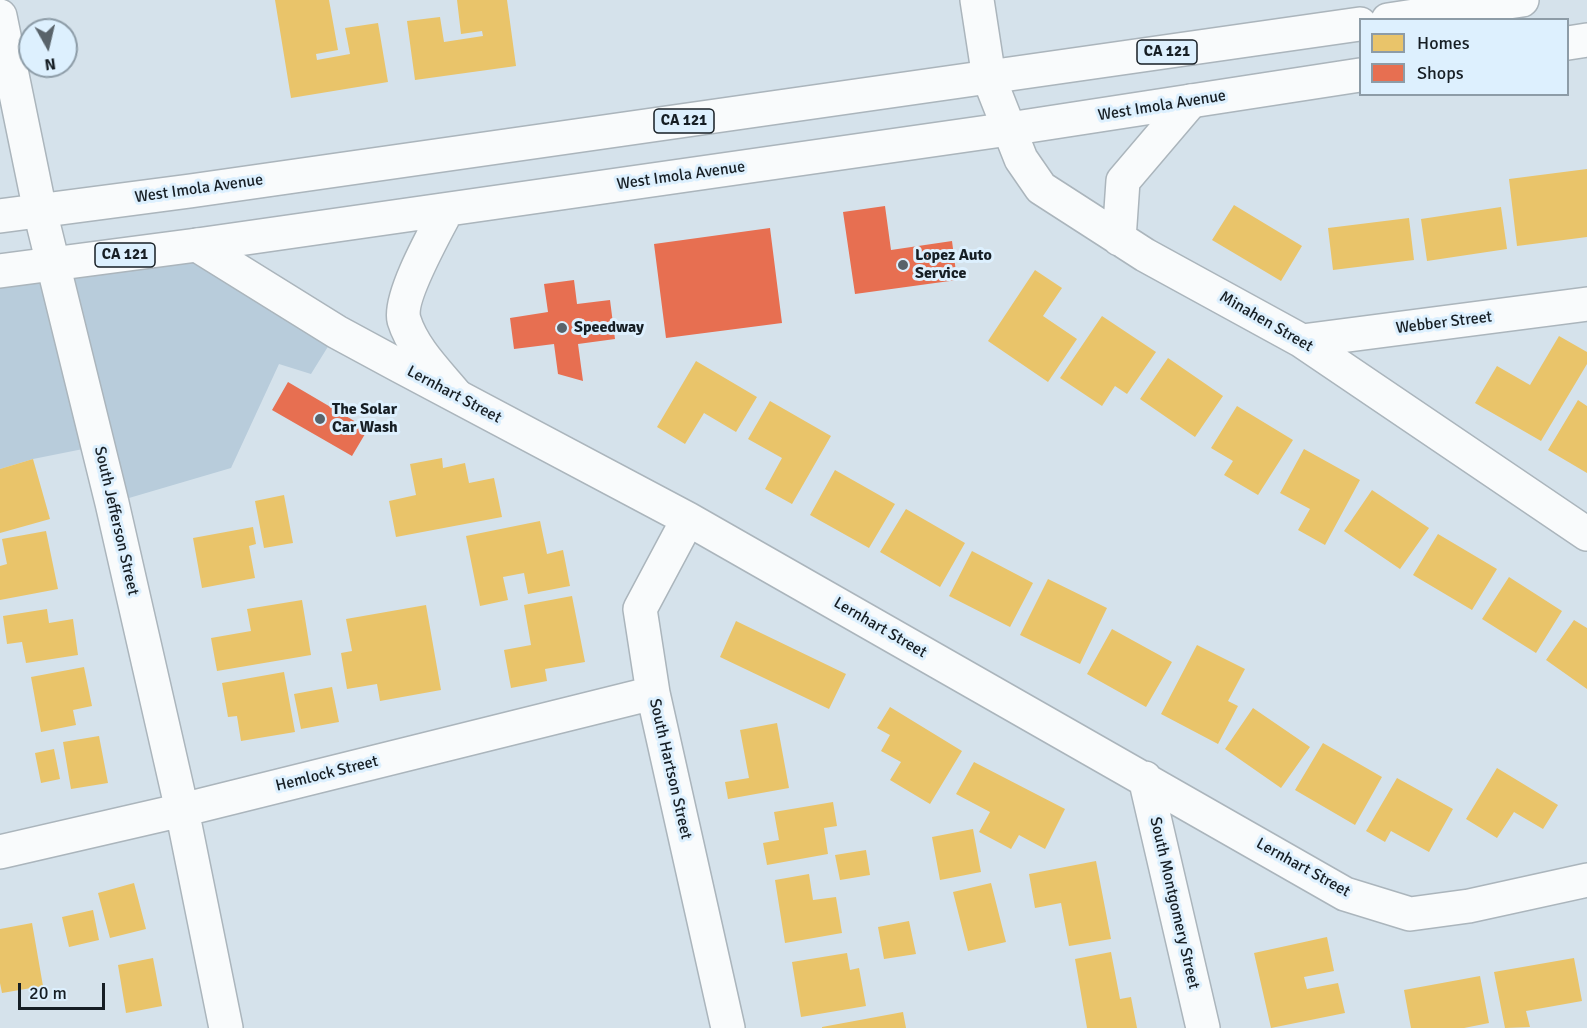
<!DOCTYPE html>
<html>
<head>
<meta charset="utf-8">
<style>
	body { margin:0 }
	#map { position:relative; width:1587px; height:1028px; overflow:hidden; background:#d5e2eb; font-family:Signika,sans-serif }
	canvas { display:block }
	.legend { position:absolute; left:1359px; top:18px; width:210px; height:78px; box-sizing:border-box; background:#ddf0fe; border:2px solid #8d9ca7; margin:0; padding:8px 10px; list-style:none; font-size:18px; color:#161e24 }
	.legend li { display:flex; align-items:center; gap:12px; height:30px }
	.legend b { width:30px; border:2px solid #8d9ca7 }
	.north { position:absolute; left:18px; top:18px; width:60px; height:60px; box-sizing:border-box; background:#ddf0fe; border:2px solid #8d9ca7; border-radius:50%; rotate:172deg; font-size:16px; font-weight:700; line-height:24px; text-align:center; color:#161e24 }
	.north::after { content:''; display:block; margin:auto; width:21px; height:27px; background:#59636a; clip-path:polygon(50% 0,100% 100%,50% 72%,0 100%) }
	.scale { position:absolute; left:18px; top:983px; width:87px; height:27px; box-sizing:border-box; border:3px solid #161e24; border-top:0; padding-left:8px; font-size:18px; line-height:21px; white-space:nowrap; color:#161e24; -webkit-text-stroke:4px #ddf0fe; paint-order:stroke }
</style>
</head>
<body>
<div id="map">
<canvas width="1587" height="1028"></canvas>
<ul class="legend">
<li><b style="height:16px;background:#e9c46a"></b>Homes</li>
<li><b style="height:16px;background:#e76f51"></b>Shops</li>
</ul>
<div class="north">N</div>
<div class="scale">20 m</div>
</div>
<script>
const g = document.querySelector('canvas').getContext('2d');
g.lineJoin = 'round';
function paint(path, color) { g.fillStyle = color; g.fill(path, 'evenodd'); }
function strokePath(path, color, width, dash) { g.strokeStyle = color; g.lineWidth = width; g.lineCap = dash ? 'butt' : 'round'; g.setLineDash(dash || []); g.stroke(path); }
function write(font, color, halo, rows, align = 'center') {
  g.font = font + ' Signika,sans-serif'; g.lineWidth = 6; g.setLineDash([]); g.textBaseline = 'middle'; g.strokeStyle = halo; g.fillStyle = color; for (const [text, x, y, turn = 0] of rows) {
    g.save(); g.translate(x, y); g.rotate((+turn || 0) * Math.PI / 180); g.textAlign = isNaN(turn) ? turn : align; if (halo) g.strokeText(text, 0, 0); g.fillText(text, 0, 0); g.restore();
  }
}
paint(new Path2D(`
	M197,245L337,332L311,374L279,364L231,468L112,503L98,446L33,459L0,469V271Z`), '#b8ccdb');
paint(new Path2D(`
	M275,0H329L338,50L316,54L317,60L350,54L345,28L378,23L388,82L291,98Z
	M457,0H507L516,66L415,80L407,21L440,17L444,42L483,36L482,31L461,34Z
	M1587,169V237L1517,246L1509,179Z
	M1234,205L1302,246L1281,281L1212,240Z
	M1501,207L1507,249L1427,261L1421,219Z
	M1409,218L1414,260L1333,270L1328,228Z
	M1035,270L1062,288L1043,316L1077,339L1048,382L988,341Z
	M1102,316L1156,352L1127,394L1115,386L1102,406L1060,378Z
	M1559,336L1587,352V364L1541,441L1475,403L1497,366L1530,385Z
	M1168,358L1223,396L1195,437L1140,399Z
	M696,361L757,397L736,432L704,413L685,444L657,427Z
	M1578,400L1587,406V473L1548,450Z
	M770,401L831,436L792,504L765,489L782,458L748,439Z
	M1237,406L1293,440L1258,495L1224,475L1233,461L1211,448Z
	M1304,449L1360,480L1325,545L1298,530L1310,509L1280,493Z
	M442,458L443,468L465,463L469,483L494,478L502,517L396,537L389,501L416,495L410,464Z
	M33,459L50,519L0,533V469Z
	M835,470L895,504L869,548L810,515Z
	M1372,490L1429,528L1400,569L1344,531Z
	M284,495L293,543L264,548L255,501Z
	M906,509L965,543L940,587L880,552Z
	M540,521L547,554L563,550L570,586L528,594L524,573L503,577L508,600L480,606L466,536Z
	M253,527L256,544L249,546L255,578L202,588L193,538Z
	M46,531L58,589L0,600V566L7,564L2,539Z
	M1438,534L1497,569L1472,610L1413,575Z
	M972,551L1033,583L1010,627L949,596Z
	M1509,577L1562,611L1536,653L1482,619Z
	M1048,579L1107,608L1080,664L1020,635Z
	M572,596L585,662L545,669L547,681L511,688L504,650L531,645L524,605Z
	M302,600L311,655L217,671L211,638L251,631L247,609Z
	M426,605L441,690L380,701L377,684L347,689L341,653L352,651L346,619Z
	M47,609L49,623L73,619L78,655L26,663L22,642L7,644L3,616Z
	M1574,620L1587,628V689L1546,660Z
	M736,621L846,674L829,709L720,657Z
	M1112,629L1172,662L1146,707L1087,674Z
	M1197,645L1245,669L1228,701L1238,706L1218,744L1161,714Z
	M84,667L92,706L73,710L76,725L41,732L31,677Z
	M284,672L295,732L241,741L237,716L228,717L222,683Z
	M332,687L339,722L301,729L294,694Z
	M890,707L962,751L930,804L890,780L901,762L881,751L890,735L877,728Z
	M1253,708L1310,747L1281,788L1225,749Z
	M777,723L789,788L728,799L725,782L749,778L740,730Z
	M99,736L108,783L71,789L63,742Z
	M1323,743L1382,777L1355,825L1295,790Z
	M54,749L60,779L41,783L35,753Z
	M974,762L1065,809L1045,849L1019,835L1011,849L979,832L990,812L956,794Z
	M1497,768L1558,805L1543,829L1514,812L1497,838L1466,819Z
	M1397,778L1453,809L1429,852L1391,831L1385,842L1366,831Z
	M833,802L837,826L824,828L828,854L767,865L763,843L779,840L774,812Z
	M973,829L981,872L940,880L932,837Z
	M866,850L870,875L840,880L835,855Z
	M1096,861L1111,939L1069,946L1061,903L1035,908L1029,874Z
	M809,874L813,900L836,897L842,933L785,943L775,880Z
	M134,883L146,929L110,938L98,893Z
	M991,883L1006,942L968,951L953,892Z
	M93,910L99,940L69,947L62,917Z
	M909,921L916,954L884,959L878,927Z
	M32,923L43,986L2,993L0,983V929Z
	M1327,937L1334,971L1304,977L1307,989L1338,983L1345,1013L1271,1028L1254,953Z
	M1111,952L1120,999L1131,997L1137,1028H1087L1075,959Z
	M847,953L850,970L859,968L866,1006L801,1017L792,962Z
	M153,958L162,1006L126,1013L118,965Z
	M1574,958L1582,1001L1526,1011L1530,1027L1505,1028L1494,972Z
	M1480,976L1489,1023L1464,1028H1411L1404,990Z
	M903,1012L906,1028H822V1027Z`), '#e9c46a');
paint(new Path2D(`
	M885,206L891,250L952,241L957,280L855,294L843,212Z
	M770,228L782,323L666,338L654,244Z
	M574,280L577,304L610,300L615,339L578,344L583,381L558,374L554,344L514,349L510,318L548,312L544,284Z
	M288,382L368,429L352,456L272,410Z`), '#e76f51');
const minor = new Path2D(`
	M977,0L989,78L1021,159L1041,188L1145,255L1302,341L1587,534
	M0,16L40,211L112,503L182,810L226,1028
	M1119,239L1123,181L1191,101
	M197,245L337,332L398,365L688,519L1345,894L1410,914L1469,906L1587,880
	M1302,341L1587,304
	M688,519L640,609L653,693L728,1028
	M1145,778L1203,1028
	M0,852L182,810L653,693`);
const major = new Path2D(`
	M1388,20L1522,0
	M1568,43L1587,40
	M447,210C436,231 398,298 404,320C413,349 437,372 456,395
	M0,216L190,191L1360,24
	M0,271L197,245L1009,129L1360,75`);
strokePath(minor, '#abb5bc', 36);
strokePath(major, '#abb5bc', 36);
strokePath(minor, '#f9fbfc', 33);
strokePath(major, '#f9fbfc', 33);
for (const [x, y, r, color] of [
	[903,265,6,"#59636a"],
	[562,328,6,"#59636a"],
	[320,419,6,"#59636a"]
]) { const dot = new Path2D(); dot.arc(x, y, r, 0, 2 * Math.PI); g.fillStyle = color; g.fill(dot); strokePath(dot, '#ddf0fe', 2); }
for (const [x, y, w] of [
	[1167,52,60],
	[684,121,60],
	[125,255,60]
]) { const box = new Path2D(); box.roundRect(x - w / 2, y - 12, w, 24, 4.5); g.fillStyle = '#ddf0fe'; g.fill(box); strokePath(box, '#161e24', 1.5); }
write('bold 15px', '#161e24', null, [
	["CA 121",1167,52],
	["CA 121",684,121],
	["CA 121",125,255]
]);
write('16px', '#161e24', '#ddf0fe', [
	["West Imola Avenue",1162,106,-9],
	["West Imola Avenue",681,176,-8],
	["West Imola Avenue",199,189,-8],
	["Minahen Street",1266,322,30],
	["Webber Street",1444,323,-7],
	["Lernhart Street",454,395,28],
	["South Jefferson Street",116,521,77],
	["Lernhart Street",880,628,30],
	["South Hartson Street",670,769,77],
	["Hemlock Street",327,774,-14],
	["Lernhart Street",1303,868,29],
	["South Montgomery Street",1174,903,77]
]);
write('bold 16px', '#161e24', '#ddf0fe', [
	["Lopez Auto",915,256],
	["Service",915,274],
	["Speedway",574,328],
	["The Solar",332,410],
	["Car Wash",332,428]
], 'left');
</script>
</body>
</html>
